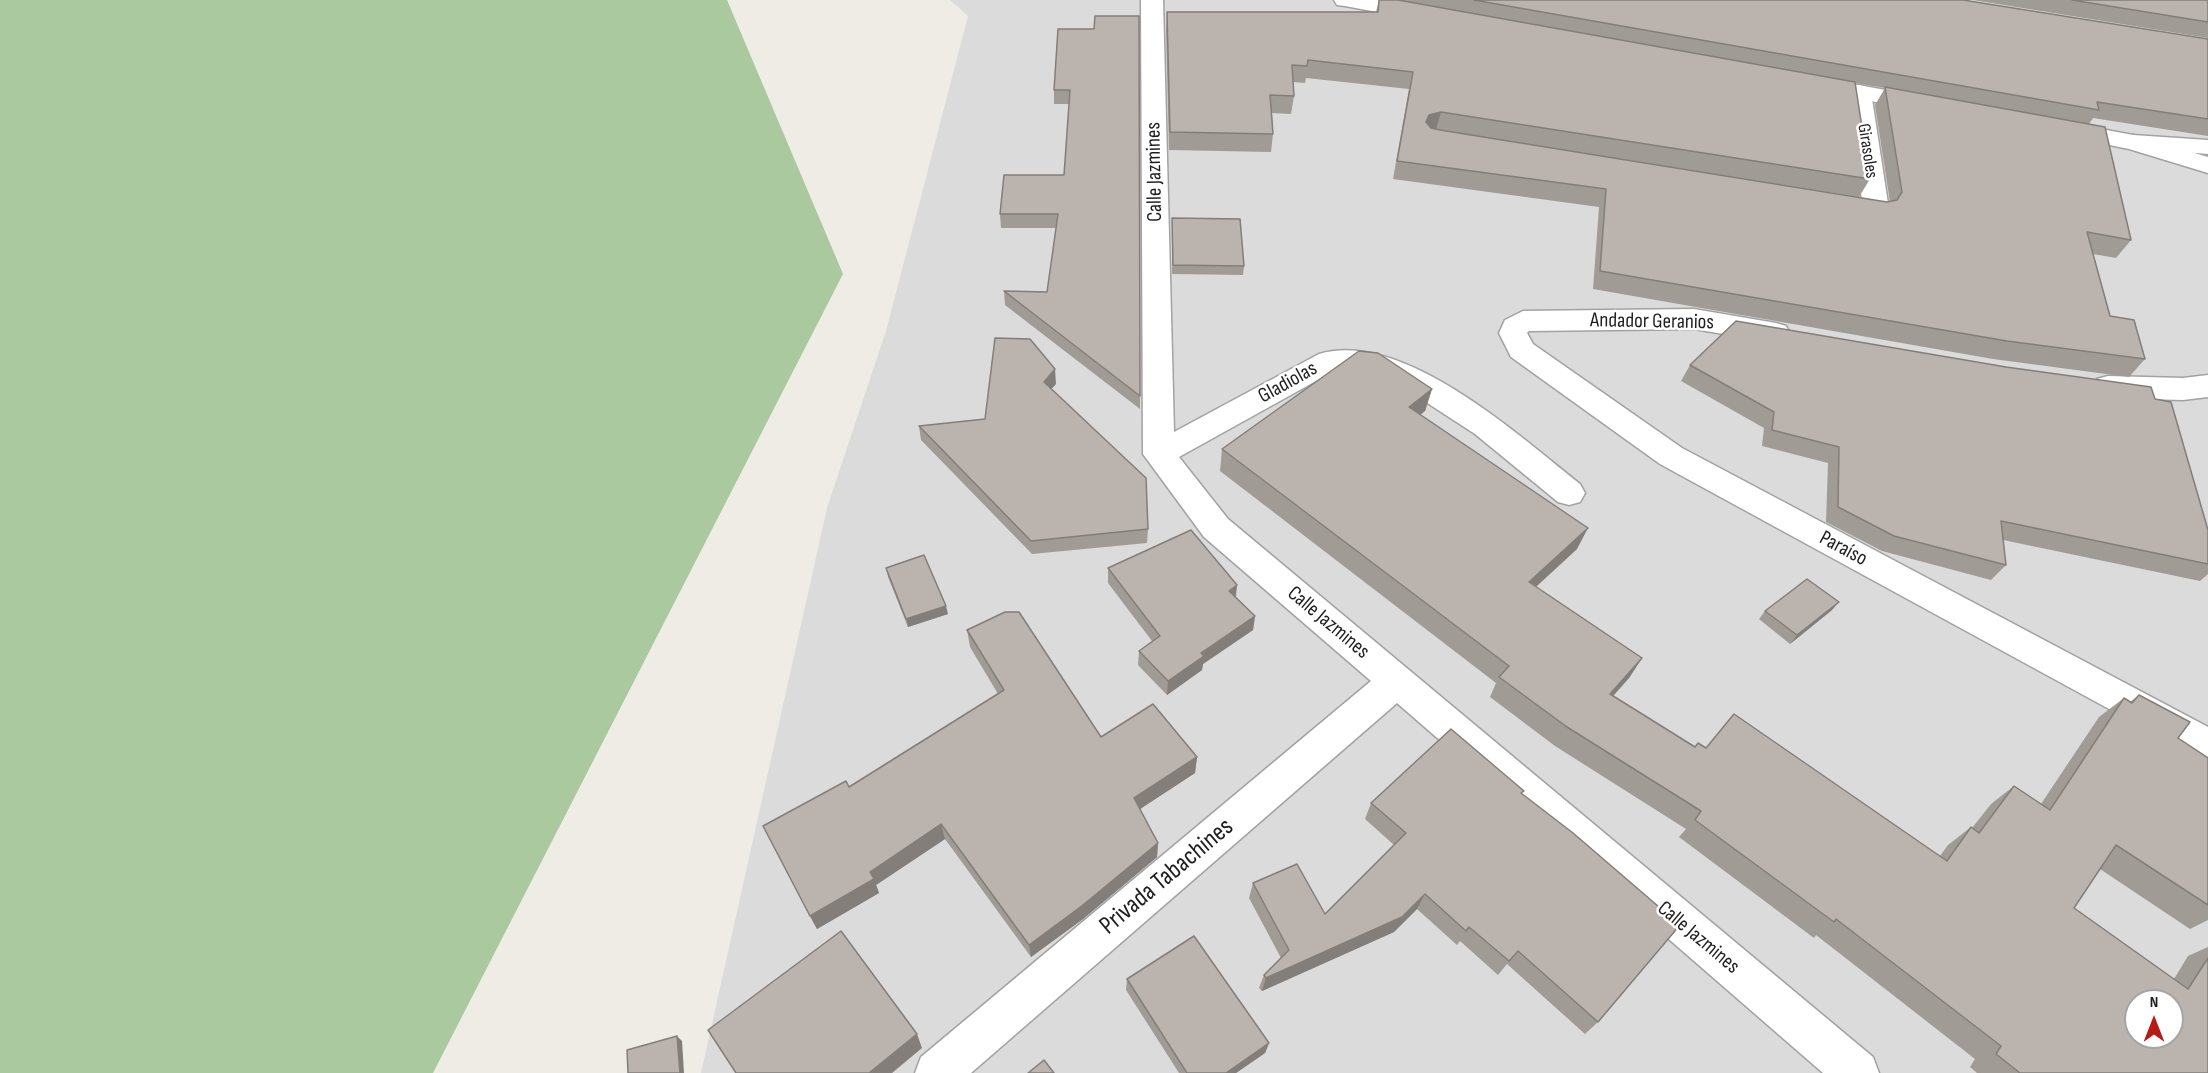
<!DOCTYPE html>
<html>
<head>
<meta charset="utf-8">
<style>
	body { margin:0 }
	#map { position:relative; width:2208px; height:1073px; overflow:hidden; background:#eeece5; font-family:"Sofia Sans Condensed",sans-serif }
	canvas { display:block }
	.north { position:absolute; left:2124px; top:989px; width:60px; height:60px; box-sizing:border-box; background:#fff; border:2px solid #a5a5a5; border-radius:50%; rotate:0deg; font-size:16px; font-weight:700; line-height:24px; text-align:center; color:#1e1e1e }
	.north::after { content:''; display:block; margin:auto; width:21px; height:27px; background:#b81a15; clip-path:polygon(50% 0,100% 100%,50% 72%,0 100%) }
</style>
</head>
<body>
<div id="map">
<canvas width="2208" height="1073"></canvas>
<div class="north">N</div>
</div>
<script>
const g = document.querySelector('canvas').getContext('2d');
g.lineJoin = 'round';
function paint(path, color) { g.fillStyle = color; g.fill(path, 'evenodd'); }
function strokePath(path, color, width, dash) { g.strokeStyle = color; g.lineWidth = width; g.lineCap = dash ? 'butt' : 'round'; g.setLineDash(dash || []); g.stroke(path); }
function write(font, color, halo, rows, align = 'center') {
  g.font = font + ' "Sofia Sans Condensed",sans-serif'; g.lineWidth = 5; g.setLineDash([]); g.textBaseline = 'middle'; g.strokeStyle = halo; g.fillStyle = color; for (const [text, x, y, turn = 0] of rows) {
    g.save(); g.translate(x, y); g.rotate((+turn || 0) * Math.PI / 180); g.textAlign = isNaN(turn) ? turn : align; if (halo) g.strokeText(text, 0, 0); g.fillText(text, 0, 0); g.restore();
  }
}
paint(new Path2D(`
	M950,0H2208V1073H701L827,508L886,331L968,16ZM2136,1001H2172V1037H2136Z`), '#dcdbdb');
paint(new Path2D(`
	M0,0H727L843,274L433,1073H0Z`), '#aac99e');
const minor = new Path2D(`
	M1141,0H1163L1174,432L1319,354C1402,329 1518,435 1580,484L1585,493L1580,502L1569,505L1558,502L1475,434L1392,380L1367,371H1334L1179,457L1228,519L1873,1057L1879,1073H1823L1397,703L971,1073H915L921,1057L1371,681L1204,537L1143,454Z
	M1859,85L1867,87L1871,92L1889,210L1885,216L1876,218L1833,211L1829,205L1833,199L1842,197L1862,200L1847,92L1851,87Z
	M2133,135L2208,140V154L2124,147L2121,142L2124,137Z
	M1694,309L1776,323L1786,326L1790,333L1786,340L1776,343L1694,329L1529,331L1527,333L1533,344L1682,448L2208,727V763L1660,464L1511,357L1499,333L1505,320L1523,311Z
	M2208,375V397L2183,400L2108,398L2097,395L2093,387L2097,379L2108,376L2183,378Z`);
const tertiary = new Path2D(`
	M1334,0H1383L1428,8L1431,13L1428,18L1420,20L1345,6L1337,5Z
	M1813,77L1925,97L1933,99L1937,104L1933,109L1925,111L1805,89L1801,84L1805,79Z
	M2064,122L2133,135L2208,157V173L2129,149L2055,134L2052,129L2055,124Z`);
strokePath(minor, '#a2a2a2', 3);
strokePath(tertiary, '#a2a2a2', 3);
paint(minor, '#fff');
paint(tertiary, '#fff');
paint(new Path2D(`
	M1379,0H1963L2208,39V136L2093,118L2089,124L2131,240L2116,258L2093,254L2110,316L2145,359L2129,377L1993,359L1593,289L1599,207L1393,179L1409,89L1306,78L1305,83L1293,82L1294,96L1291,114L1272,113L1273,134L1271,152L1169,150L1166,30L1167,12H1376ZM1855,83L1885,88L1875,105L1890,202H1887L1440,130L1859,197L1870,179Z
	M1973,0H2208V38Z
	M1058,29L1140,396V409L1005,305L1004,291L1047,292L1056,228H1001L1000,214L1064,175L1069,104H1054V90Z
	M1172,218L1244,266L1243,275L1172,274Z
	M1690,365L2155,399L2208,530V574L2200,581L2003,540L2006,565L1991,580L1882,551L1826,522L1828,463L1762,446L1764,428L1681,381Z
	M1056,384L1051,389L1148,529L1147,543L1032,554L921,440L919,426L985,419Z
	M1432,389L1425,411L1420,415L1577,549L1536,587L1642,658L1629,678L1613,696L1695,747L1706,748L1940,856L1948,845L1971,827L1972,828L1991,804L2014,786L2041,804L2099,717L2124,698L2130,702L2139,695L2178,738L2208,758V920L2190,929L2100,869L2074,908L2174,979L2188,956L2208,947V1073H1977L1970,1067L1975,1059L1816,935L1814,938L1679,837L1686,829L1555,746L1490,697L1496,683L1220,471L1222,449Z
	M886,568L948,614L908,627L888,577Z
	M1108,568L1237,585L1236,597L1255,616L1253,630L1203,664L1202,670L1167,695L1138,665L1139,651L1152,641L1108,583Z
	M1832,610L1790,644L1759,619L1765,611Z
	M967,630L1101,737L1197,757L1195,773L1140,809L1158,843L1157,857L1083,919L1031,957L945,839L876,885L879,893L817,929L763,826L849,787L998,694L970,647Z
	M1522,794L1598,1022L1585,1034L1507,964L1498,975L1460,941L1457,945L1417,909L1394,932L1262,991L1259,988L1264,975L1281,958L1249,898L1253,883L1325,914L1394,845L1365,819L1371,803Z
	M1127,979L1269,1043L1265,1053L1236,1073H1179L1126,990Z`), '#a19b96');
paint(new Path2D(`
	M1441,112L1436,130L1425,133L1426,122L1429,115Z
	M1055,369L1056,384L1045,396L1044,382Z
	M1432,389L1425,411L1402,429L1409,407Z
	M1588,528L1577,549L1519,602L1529,582Z
	M1237,585L1235,600L1229,591Z
	M1839,602L1832,610L1790,644L1797,635Z
	M946,606L948,614L908,627L906,619Z
	M1255,616L1253,630L1203,664L1202,670L1167,695L1168,681L1201,653Z
	M1642,658L1629,678L1598,713L1610,694Z
	M1197,757L1195,773L1134,813V798Z
	M941,824L945,839L876,885L879,893L817,929L810,916L870,872Z
	M1158,843L1157,857L1083,919L1031,957L1029,945Z
	M1425,894L1417,909L1394,932L1262,991L1266,978Z
	M917,1034L922,1048L892,1073H869Z
	M677,1036L682,1041L684,1073H680Z
	M1269,1043L1265,1053L1236,1073H1226Z`), '#837e7a');
const building = new Path2D(`
	M1379,0H1398L1855,82L1870,179L1441,112L1429,115L1426,122L1431,128L1440,130L1887,202L1897,200L1902,192L1885,87L2105,127L2131,240L2087,232L2110,316L2134,320L2145,359L2007,341L1600,271L1606,189L1397,161L1413,72L1308,60L1307,66L1292,65L1294,96L1270,95L1273,134L1170,132L1167,12H1378Z
	M1474,0H1963L2208,39V119L2097,102L2099,110Z
	M2072,0H2208V22Z
	M1095,16H1139L1140,396L1004,291L1047,292L1058,214H1000L1004,175H1064L1070,90H1054L1058,29H1094Z
	M1172,218L1240,219L1244,266L1173,265Z
	M1736,321L2006,367L2151,387L2155,399L2171,402L2208,530V564L2001,521L2006,565L1894,536L1838,507L1839,447L1772,430L1774,412L1690,365Z
	M995,338L1030,339L1055,369L1044,382L1146,478L1148,529L1031,541L919,426L985,419Z
	M1359,351L1378,353L1432,389L1409,407L1588,528L1529,582L1642,658L1610,694L1695,747L1698,743L1706,748L1734,714L1947,861L1971,827L1979,833L2014,786L2050,810L2124,698L2132,703L2139,695L2190,722L2178,738L2208,758V905L2116,845L2074,908L2188,989L2208,958V1073H2020L1996,1054L2001,1046L1836,919L1834,922L1695,820L1701,811L1567,727L1499,677L1509,666L1222,449ZM2136,1001H2172V1037H2136Z
	M1191,530L1237,585L1229,591L1255,616L1201,653L1204,656L1168,681L1139,651L1160,636L1108,568Z
	M924,555L946,606L906,619L886,568Z
	M1807,579L1839,602L1797,635L1765,611Z
	M1005,612H1019L1101,737L1153,704L1197,757L1134,798L1158,843L1083,905L1029,945L941,824L870,872L874,879L810,916L763,826L846,781L849,787L1004,690L967,630Z
	M1451,729L1524,791L1521,793L1573,833L1680,925L1598,1022L1518,951L1509,961L1469,927L1466,931L1425,894L1402,917L1266,978L1264,975L1289,950L1253,883L1297,864L1325,914L1406,833L1371,803Z
	M841,931L917,1034L869,1073H736L708,1030Z
	M1194,936L1269,1043L1226,1073H1187L1127,979Z
	M677,1036L680,1073H628L627,1050Z
	M1044,1060L1054,1073H1028Z`);
paint(building, '#bbb4ae');
strokePath(building, '#837e7a', 1.5);
write('18px', '#1e1e1e', '#fff', [
	["Girasoles",1867,151,81]
]);
write('21px', '#1e1e1e', '#fff', [
	["Calle Jazmines",1155,172,-91],
	["Andador Geranios",1652,322,1],
	["Gladiolas",1288,383,-29],
	["Paraíso",1843,549,28],
	["Calle Jazmines",1328,623,40],
	["Calle Jazmines",1698,938,40]
]);
write('26px', '#1e1e1e', '#fff', [
	["Privada Tabachines",1167,877,-40]
]);
</script>
</body>
</html>
